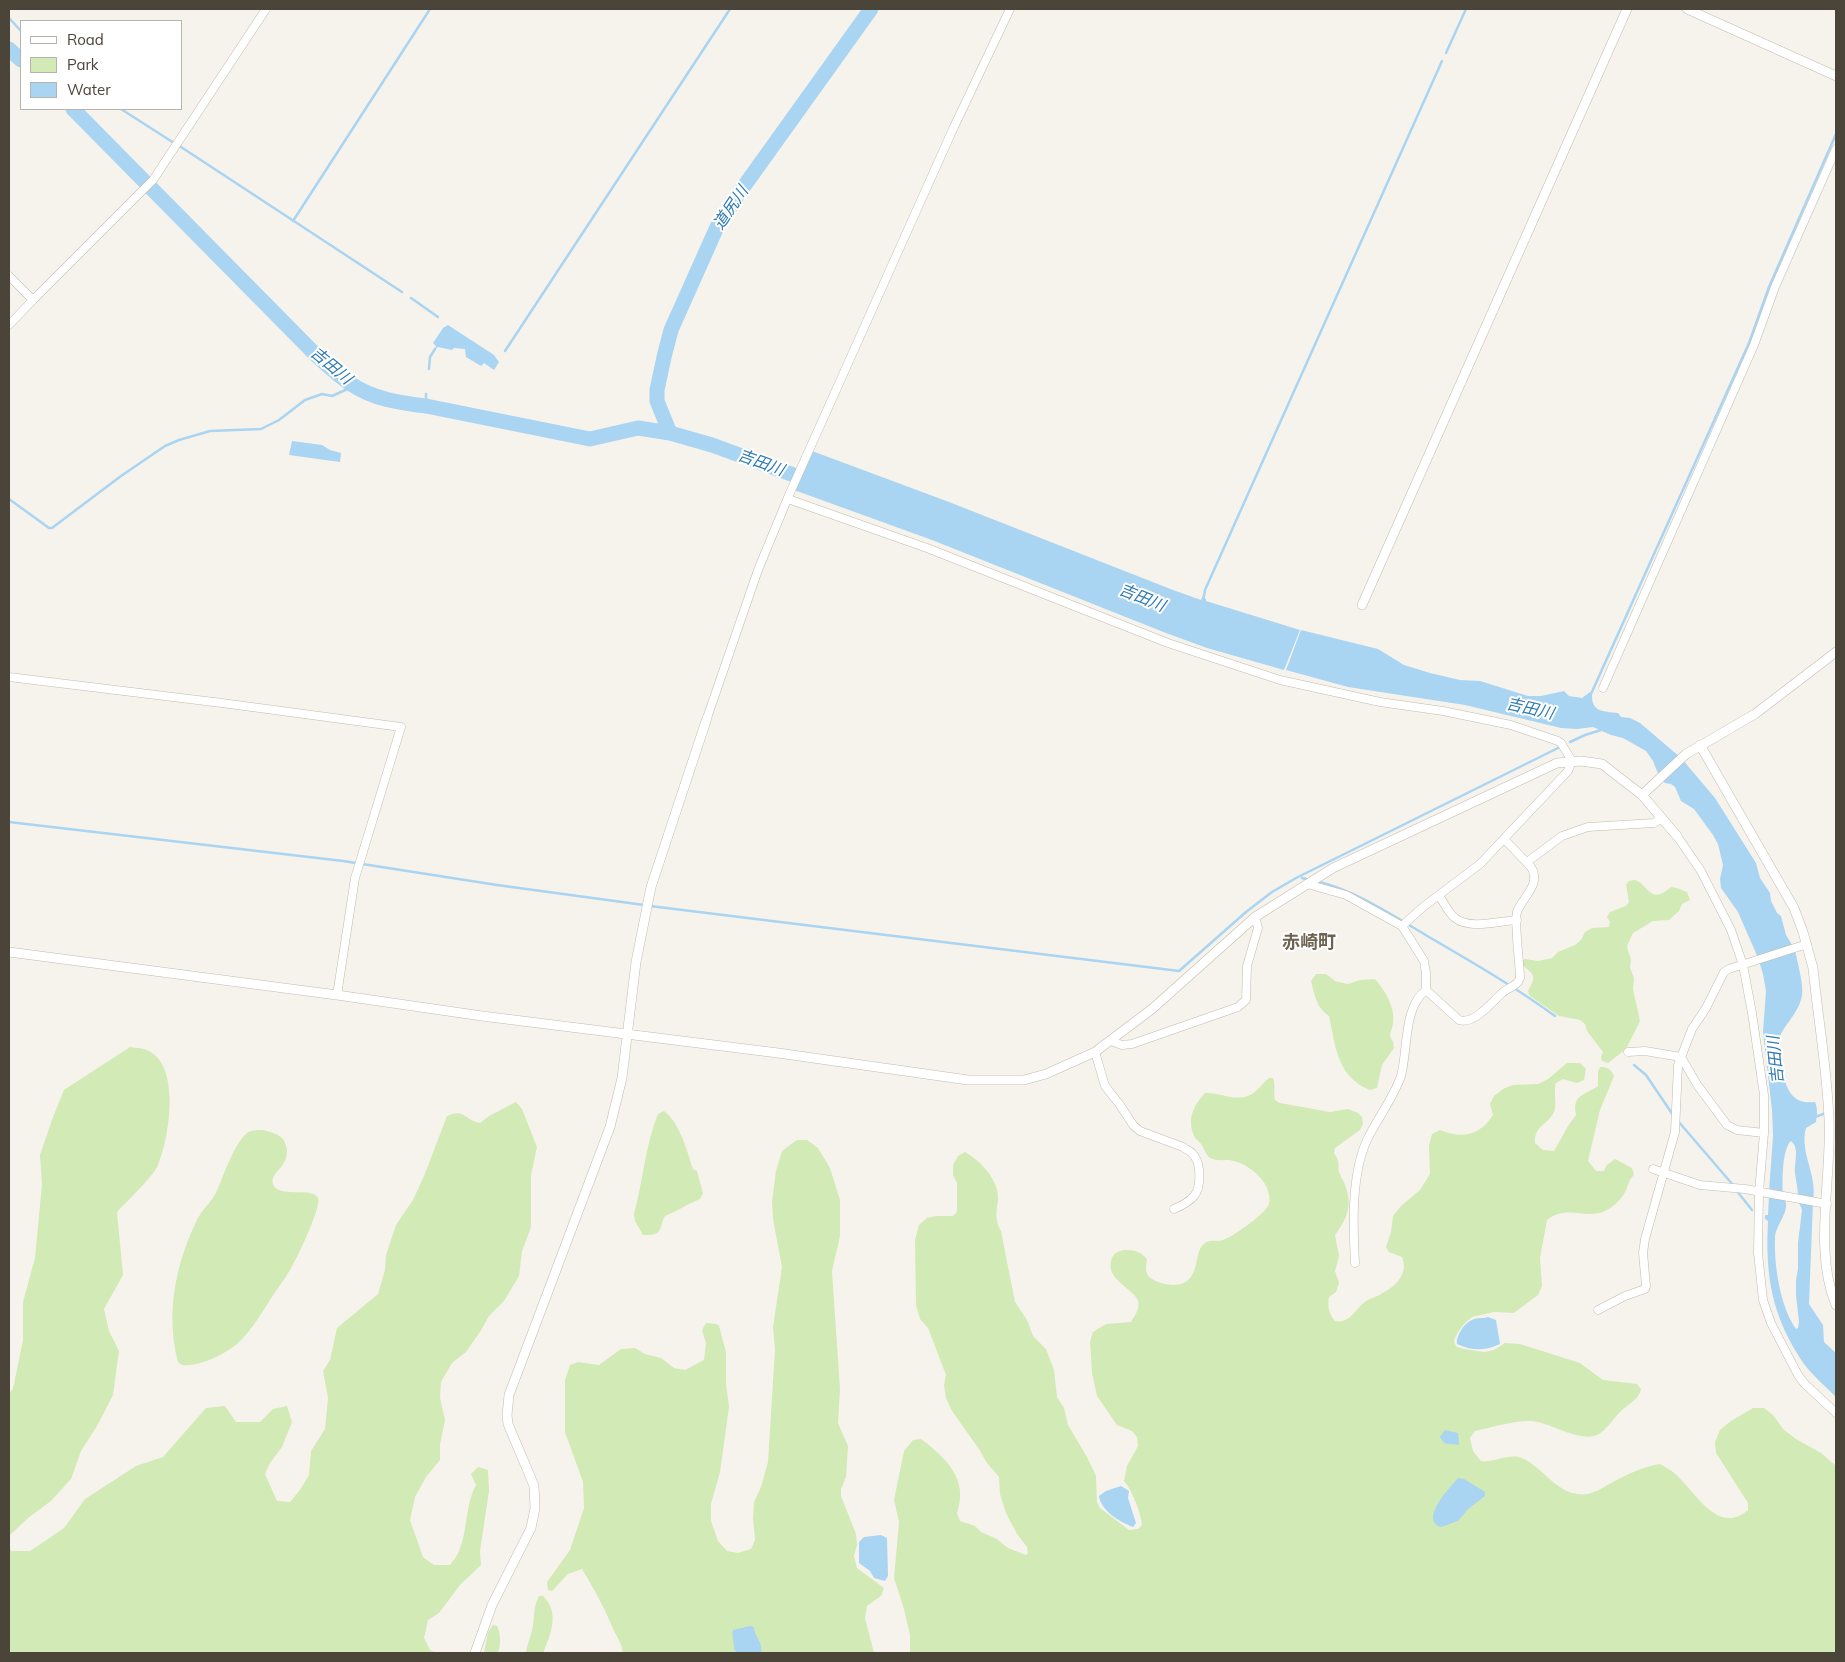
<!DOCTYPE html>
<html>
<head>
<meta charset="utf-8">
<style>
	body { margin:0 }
	#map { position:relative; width:1845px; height:1662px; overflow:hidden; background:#f6f3ec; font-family:Mulish,sans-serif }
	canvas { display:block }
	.frame { position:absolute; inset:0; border:10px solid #4b4439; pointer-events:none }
	.legend { position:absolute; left:20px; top:20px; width:162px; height:90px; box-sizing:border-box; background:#fff; border:1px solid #b7b4b0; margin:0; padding:6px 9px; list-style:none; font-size:15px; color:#4b4439 }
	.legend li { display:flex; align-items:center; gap:10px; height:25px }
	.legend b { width:25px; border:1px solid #b7b4b0 }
</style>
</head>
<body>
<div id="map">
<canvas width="1845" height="1662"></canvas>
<div class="frame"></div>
<ul class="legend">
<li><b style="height:6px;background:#fff"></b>Road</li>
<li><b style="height:14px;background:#d2eab5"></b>Park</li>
<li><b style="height:14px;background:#a9d4f2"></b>Water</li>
</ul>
</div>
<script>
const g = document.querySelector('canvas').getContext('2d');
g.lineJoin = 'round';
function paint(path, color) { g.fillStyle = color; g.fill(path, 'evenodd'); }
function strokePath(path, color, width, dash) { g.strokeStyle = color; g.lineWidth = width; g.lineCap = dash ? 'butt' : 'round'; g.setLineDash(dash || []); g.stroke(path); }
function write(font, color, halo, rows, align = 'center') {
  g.font = font + ' Mulish,"Noto Sans JP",sans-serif'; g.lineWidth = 4; g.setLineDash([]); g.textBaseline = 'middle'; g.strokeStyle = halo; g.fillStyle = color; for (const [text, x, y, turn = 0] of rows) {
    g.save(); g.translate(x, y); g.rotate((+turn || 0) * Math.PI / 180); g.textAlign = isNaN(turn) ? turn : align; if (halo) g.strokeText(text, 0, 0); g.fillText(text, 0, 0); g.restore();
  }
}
paint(new Path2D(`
	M1634,880C1648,882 1649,907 1671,887L1677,888L1687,892L1690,900L1682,904L1679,911L1669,920L1653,921L1633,933L1627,946L1628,951L1631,959L1630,968L1634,978L1633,989L1640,1021L1626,1049L1608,1063L1602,1061L1601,1057L1603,1052L1587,1031L1585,1024L1580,1020L1559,1016L1530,996L1528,991C1537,974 1534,975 1522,965V961L1525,959L1538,961L1552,958L1558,952L1575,945L1581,940L1585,932L1592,928L1609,927L1610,922L1607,917L1610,912L1626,906L1629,902L1626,884L1629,881Z
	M1316,974H1326L1335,981L1348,984L1360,980L1375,979C1385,990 1396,1009 1393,1024C1392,1029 1390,1032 1390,1036L1393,1042L1394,1048L1382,1065L1377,1088L1370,1090C1366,1088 1360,1086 1356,1082C1336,1067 1334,1038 1329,1016C1316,1007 1315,996 1311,981Z
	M130,1047C136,1048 144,1048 149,1051C181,1067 169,1139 158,1165C154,1176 126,1202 117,1212L123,1275L104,1309L109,1331L119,1351L113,1395L97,1426L81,1451L71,1479L51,1501L28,1518L9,1536V1393L13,1389L23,1340V1302L35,1258L42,1184L40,1155L53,1117L64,1090Z
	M1567,1063H1580L1586,1069L1584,1080L1577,1083L1563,1079L1556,1083C1553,1092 1558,1108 1553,1114C1546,1125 1534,1127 1535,1143L1543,1150L1554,1151L1568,1126L1576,1115C1572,1094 1584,1096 1598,1086V1072L1600,1067C1607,1067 1611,1069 1614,1076L1600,1110L1588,1161L1596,1171H1604L1606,1166L1615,1159L1632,1168L1634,1175C1628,1180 1629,1185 1625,1192C1622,1199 1612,1208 1605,1211C1585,1220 1567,1204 1547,1220L1540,1258L1542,1286L1538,1295L1514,1313L1494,1312L1472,1317L1465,1323L1458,1332L1454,1340L1455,1344L1457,1347L1464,1349L1484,1352L1494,1350L1505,1343L1520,1344L1580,1363L1603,1380L1637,1384L1641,1389C1639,1400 1628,1404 1621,1411C1614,1418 1607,1429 1599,1434C1581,1444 1552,1423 1532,1421C1516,1420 1492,1427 1475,1431L1470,1438L1473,1451L1481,1461C1494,1463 1509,1453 1522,1458C1546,1469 1558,1498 1588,1494C1596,1492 1606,1486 1613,1482C1628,1474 1642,1467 1660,1464C1664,1467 1669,1469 1673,1472C1694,1489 1717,1537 1748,1510V1503L1716,1453L1715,1442L1720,1430L1731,1421L1753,1408H1764L1773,1415L1783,1429L1796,1439L1821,1453L1836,1466V1653H910V1635L904,1609L894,1578L899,1522L894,1500L904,1451L913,1440L921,1439C946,1458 969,1479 957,1513L960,1521L975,1526L981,1532L997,1539L1008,1548L1026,1555L1028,1553L1027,1547L1017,1534L1006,1513L1000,1494L999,1477L987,1463L979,1449L952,1411L946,1398L944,1385L946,1375L928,1328L920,1319L916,1305L915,1240L919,1225L927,1218L936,1216H953L957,1212V1183L953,1175V1165L958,1156L965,1152C978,1159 993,1174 997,1190C1001,1205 991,1213 1001,1231L1015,1302L1027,1320L1033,1336L1046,1349L1054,1370L1057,1397L1064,1408L1068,1425L1087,1457L1096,1476L1097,1502L1100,1508L1129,1530L1138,1529L1142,1525C1141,1513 1132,1490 1124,1481L1127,1466L1138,1446L1137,1437L1132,1431L1117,1425L1097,1396L1092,1373L1091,1355L1090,1342L1093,1332L1106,1324L1131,1322C1135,1315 1140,1309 1138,1301C1135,1289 1103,1279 1112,1258C1114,1252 1121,1250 1127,1250C1137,1250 1141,1253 1147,1259C1146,1267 1144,1274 1152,1279C1166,1287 1188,1289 1194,1271C1198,1262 1196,1250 1205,1243C1210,1239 1217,1242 1223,1240C1233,1237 1263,1215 1268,1206C1271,1200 1269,1194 1267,1188C1261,1174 1244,1162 1229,1160C1223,1160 1216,1161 1210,1158C1206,1155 1204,1149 1202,1145C1199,1141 1194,1138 1193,1133C1187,1117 1195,1104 1205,1093C1221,1092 1236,1103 1252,1094C1258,1090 1263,1083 1269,1078H1273C1276,1085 1273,1093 1275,1100L1280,1103L1330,1112L1348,1109L1358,1113L1362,1117L1363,1124L1360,1130L1335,1148L1334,1153C1342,1164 1336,1165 1340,1174C1341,1178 1344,1181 1345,1185C1353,1205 1347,1219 1335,1235L1339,1256L1335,1271L1339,1283L1336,1292L1329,1297C1327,1306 1329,1314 1335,1321C1350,1324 1355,1309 1366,1301C1371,1298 1376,1297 1381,1294C1395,1287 1409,1274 1402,1257L1389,1252L1386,1247L1391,1232L1393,1216L1401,1206L1420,1190L1430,1174L1429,1146L1432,1134L1440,1130C1461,1139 1480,1136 1493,1115L1490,1104L1494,1096L1503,1089L1513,1085L1538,1084L1548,1079Z
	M516,1102L522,1109L537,1147L531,1175V1227L522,1251L519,1276L504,1301L489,1316L480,1332L466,1352L452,1363L441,1382L440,1398L445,1420L440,1445V1460L426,1477L415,1497L410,1520L423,1557L434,1565H450C453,1561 457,1556 459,1551C468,1530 465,1505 476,1485L471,1474L478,1467L488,1470L489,1491L480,1551L481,1565L460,1585L439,1613L428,1620L424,1638L430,1650L436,1653H9V1541L11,1551H30L64,1528L85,1499L136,1466L163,1457L206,1408L225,1406L236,1422H260L273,1409L287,1406L292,1422L282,1447L270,1463L265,1474L277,1501L290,1502L300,1490L309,1475L311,1451L325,1429L328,1398L323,1371L330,1360L337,1328L378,1294L385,1270L386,1255L396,1225L413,1200L424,1176L447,1116C465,1108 464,1120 480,1123L489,1116Z
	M664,1111C680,1123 687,1151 693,1169L697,1171L703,1193L700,1199C688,1204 677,1211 665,1216C658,1229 664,1236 643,1235L635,1221L634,1214C643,1181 645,1146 658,1114Z
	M263,1130C275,1133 286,1136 287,1150C287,1155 286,1160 283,1164C280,1170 270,1176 273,1184C278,1199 312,1186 318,1198C322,1206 297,1258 291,1268C286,1278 278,1287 272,1297C262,1312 252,1330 238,1343C225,1354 200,1367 182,1365L178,1362C165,1314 176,1261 198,1218C203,1209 211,1202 216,1193C223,1178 236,1136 251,1131C254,1130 260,1130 263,1130Z
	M797,1140H807L818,1148L830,1168L840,1200V1236L832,1271L840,1389L838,1423L848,1446L846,1477L841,1489V1496L856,1534L857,1545L854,1556L857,1568L884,1588L881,1596L867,1606L865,1618L874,1653H623C621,1641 616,1636 611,1624C603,1605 593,1587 582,1569L568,1574L552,1591L548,1590L547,1582L570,1550L584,1508L583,1482L565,1432V1380L570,1365L578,1362L599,1365L621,1349L635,1348L645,1354L661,1358L674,1368L685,1370L704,1360L706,1343L702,1330L706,1323L716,1324L719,1326L726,1352V1384L729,1407L720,1472L711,1504V1521L718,1541L727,1551L738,1553L751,1549L755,1540L753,1518L754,1502L761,1487L768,1462L775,1349L773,1327L782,1267L773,1219L772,1202L776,1171L782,1151Z
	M539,1596H543C560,1612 551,1634 543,1653H526C527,1643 532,1634 533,1625C535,1612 533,1608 539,1596Z
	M493,1625L497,1626C501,1635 501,1644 498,1653H484L488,1632Z`), '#d2eab5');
paint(new Path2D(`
	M448,325L494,355L499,362L494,370L484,363L481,366L466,357L465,349L454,348L452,350L438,347L434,350L436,346L433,343L443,328Z
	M292,441L322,445L330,450L341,453L340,462L289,455Z
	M812,451L949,502L1173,590L1201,600L1202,597L1206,599V601L1300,630L1284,670L1207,648L1166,633L932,540L794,490Z
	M1301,630L1378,649L1404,665L1430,673L1460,680L1480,681L1528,696H1541L1564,691L1569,696L1582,698L1590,692L1592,693C1591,713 1603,711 1618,713L1621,717L1630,718L1640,723L1680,757L1659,776L1653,761L1646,751L1623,738L1611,735L1593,727L1577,729L1561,728L1465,705L1348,687L1286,670Z
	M1682,759L1715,798L1756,863L1760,878L1770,893L1771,901L1777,913L1781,916L1786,935L1794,948L1759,960L1738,912L1721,888L1720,879L1723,865L1718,844L1713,835L1694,809L1681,801L1675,787L1671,784L1665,783L1661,779Z
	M1795,950C1797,960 1804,986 1802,995C1799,1015 1781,1026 1778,1043C1777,1050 1780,1059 1781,1066C1786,1087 1790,1105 1815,1102C1818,1109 1817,1115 1816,1122L1806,1128C1799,1152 1818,1176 1813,1200L1798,1198C1798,1188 1796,1181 1795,1173C1794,1162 1800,1148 1791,1141C1782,1149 1782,1182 1783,1195L1769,1192L1773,1136L1772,1110L1763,1032L1766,991L1763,974L1759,961Z
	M1769,1195L1784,1198C1792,1210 1775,1225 1775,1238C1774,1266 1780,1306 1796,1329L1798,1328L1799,1322L1796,1295V1280L1798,1269V1243L1802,1210L1798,1200L1813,1202L1809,1304L1823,1325L1824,1342L1836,1353V1397C1826,1387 1813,1376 1804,1364C1772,1317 1765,1277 1768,1221L1765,1219V1215H1768Z
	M1488,1317L1496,1320L1500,1344C1485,1351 1472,1351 1457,1344C1456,1336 1464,1323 1472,1320C1477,1317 1483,1319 1488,1317Z
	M1445,1430L1458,1433L1459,1445C1450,1443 1445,1447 1440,1437Z
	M1458,1478L1464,1479L1485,1492V1496L1468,1509L1458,1521L1441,1527C1419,1520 1450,1487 1458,1478Z
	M1121,1486L1129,1491L1128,1498L1136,1523L1133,1527C1120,1522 1101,1511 1099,1496L1106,1491Z
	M881,1535L887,1538L888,1576L885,1581L874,1578L870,1571L859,1563V1542L864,1537Z
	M750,1626L754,1627C754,1637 764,1643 761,1653H737L734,1649C735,1643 731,1636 733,1630Z`), '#a9d4f2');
strokePath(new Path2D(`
	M9,18L21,31
	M1446,53L1466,9
	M121,109L174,143
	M181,147L402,292
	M293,221L430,9
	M411,298L438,317
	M505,351L730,9
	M429,369L430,357L435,349
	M426,406V394
	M9,499L49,528H52L121,476L165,446L179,440L210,431L261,429L279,420L305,400L322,394L332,396L354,386
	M1203,601L1205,590L1442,61
	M1591,694L1749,343L1769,287L1836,134
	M1570,742L1585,735L1601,730
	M9,822L343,861L497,885L644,905
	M1302,878L1310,880
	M1316,881C1357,891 1392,915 1429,937C1472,962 1515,987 1555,1016
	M650,906L1179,971L1246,912L1272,892L1296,878L1558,748
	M1634,1065L1646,1075L1673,1115
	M1815,1117L1826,1113
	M1678,1121L1733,1185
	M1736,1190L1752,1210`), '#a9d4f2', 2.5);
strokePath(new Path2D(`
	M9,49L21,60
	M73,109L315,354C326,364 338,376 351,384C373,399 400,403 426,406L590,439L638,428L670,433L712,445L813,482
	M670,433L657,401V390L664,357L671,330L717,227L742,189L871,9`), '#a9d4f2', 15);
const minor = new Path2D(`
	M9,276L33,300L153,180L266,9
	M9,325L33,300
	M788,499L927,548L1168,643L1280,680L1380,702L1443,711L1511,725L1558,741L1561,743L1572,761L1568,771L1480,864L1423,907L1402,926L1346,895L1307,884
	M9,677L222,703L401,727L355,878L337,995
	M1603,688L1754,345L1775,287L1836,149
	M707,718L758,570L789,495L953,129L1010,9
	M1677,836L1701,871L1731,930L1743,965L1752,1013L1764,1095V1133L1759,1192L1758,1253L1763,1300L1771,1323L1798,1375L1804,1383L1836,1413
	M1527,862L1562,836L1588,827L1654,823L1662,818
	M1439,896C1444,902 1448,913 1455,918C1470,930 1499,921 1517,920
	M1402,926L1424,961L1426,973V990L1459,1020C1474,1025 1492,1002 1502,993C1508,987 1517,987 1520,978C1520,965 1514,923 1517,912C1522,898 1542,884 1531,867L1504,839
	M1111,1041L1122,1045L1132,1044L1238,1007L1246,1000L1247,966L1258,928L1255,917
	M1095,1052L1105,1086L1120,1105L1133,1125L1140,1131L1183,1147C1187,1150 1193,1152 1195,1157C1201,1166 1201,1188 1194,1196C1189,1202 1181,1206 1174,1209
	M1628,1052L1645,1051L1681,1057L1698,1086L1727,1125L1737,1130L1764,1133
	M1653,1169L1700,1185L1745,1189L1827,1204
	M1355,1263C1353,1226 1351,1175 1367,1140C1377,1119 1394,1097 1401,1076C1408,1051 1403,1007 1426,990
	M1598,1310L1625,1296L1645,1289L1646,1286L1643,1253L1645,1239L1675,1132L1678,1065L1692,1029L1706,1008L1724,972L1729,969L1807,944`);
const tertiary = new Path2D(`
	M1687,9L1836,76
	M1362,605L1627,9
	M1700,745L1794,908L1803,932L1813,968C1818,1018 1827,1069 1829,1119C1832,1178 1813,1250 1836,1305
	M1642,795L1686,754L1755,714L1836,652
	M9,952L337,995L482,1016L778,1053L968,1080H1024L1046,1074L1095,1052L1152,1009L1255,917L1333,868L1557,763L1581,761L1602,764L1642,795L1677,836
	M475,1653L492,1605L531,1528L535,1508L534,1486L530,1476L508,1424L507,1415L509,1395L610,1127L622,1078L636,962L651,887L707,718`);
strokePath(minor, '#c2bbae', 9);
strokePath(tertiary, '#c2bbae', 10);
strokePath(minor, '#fff', 8);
strokePath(tertiary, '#fff', 9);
write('italic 16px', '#2e7ab2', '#fff', [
	["道尻川",731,208,-56],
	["吉田川",331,366,40],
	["吉田川",761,463,20],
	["吉田川",1142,598,22],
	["吉田川",1530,709,13],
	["吉田川",1776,1060,-96]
]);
write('bold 18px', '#6e6250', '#fff', [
	["赤崎町",1309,943]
]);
</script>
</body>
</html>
